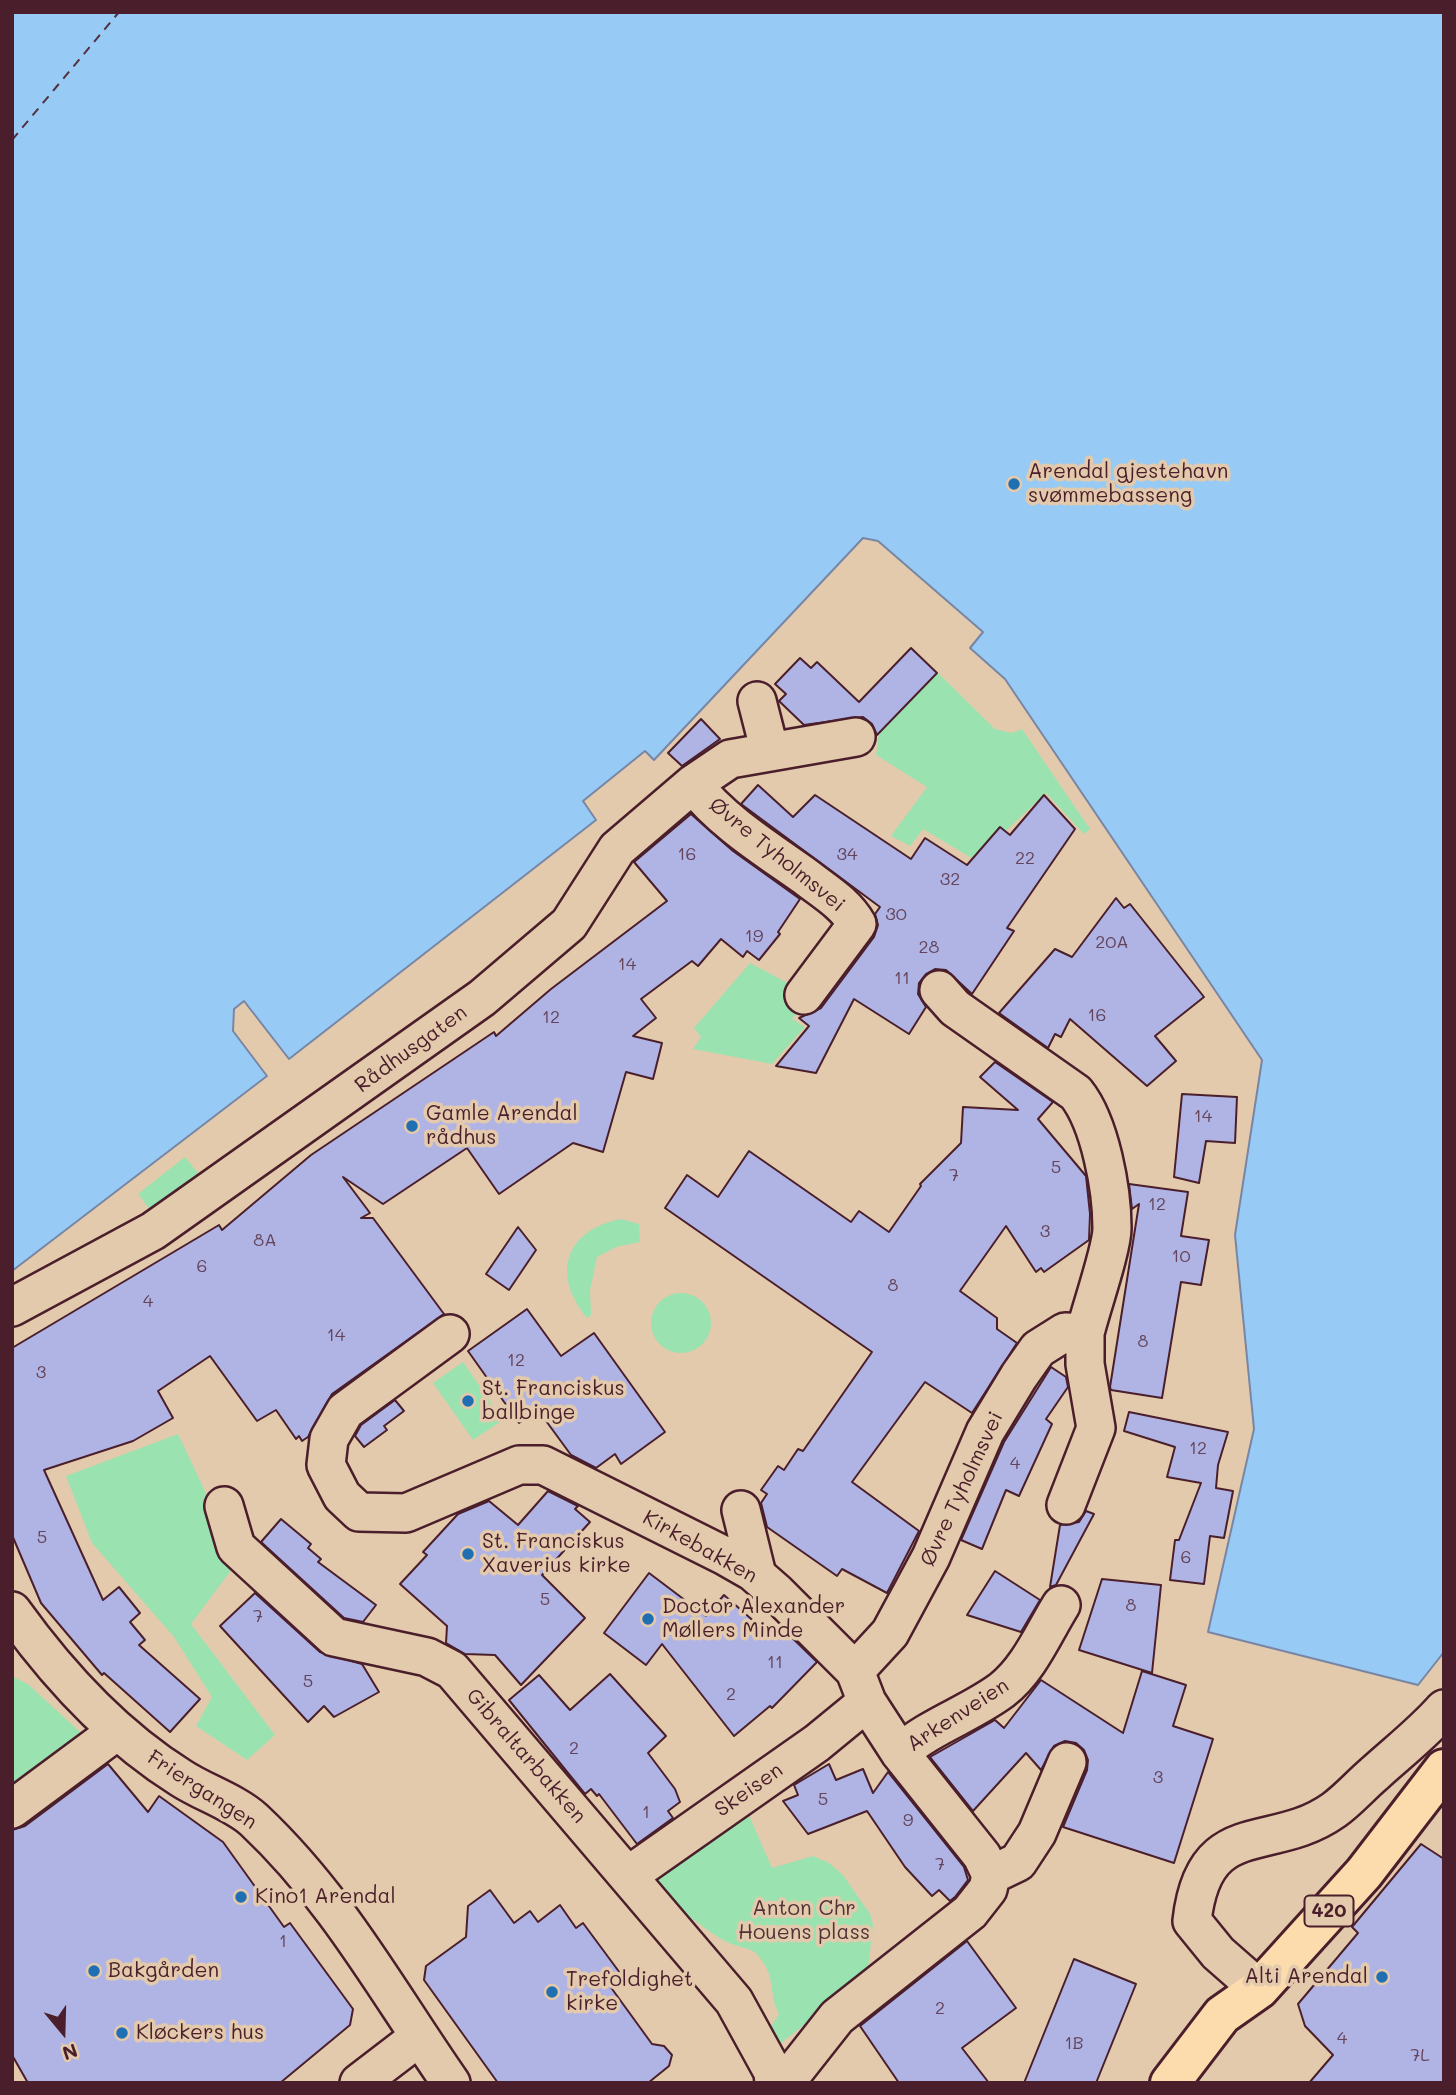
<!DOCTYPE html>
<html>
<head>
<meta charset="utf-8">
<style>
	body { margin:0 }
	#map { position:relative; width:1456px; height:2095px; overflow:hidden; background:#e4caac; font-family:Mali,sans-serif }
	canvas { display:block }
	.frame { position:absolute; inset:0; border:14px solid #4a1f2b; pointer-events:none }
	.north { position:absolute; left:28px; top:1997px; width:70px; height:70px; -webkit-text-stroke:5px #e4caac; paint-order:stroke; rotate:161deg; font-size:19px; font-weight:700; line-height:28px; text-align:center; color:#4a1f2b }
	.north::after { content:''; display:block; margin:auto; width:24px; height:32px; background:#4a1f2b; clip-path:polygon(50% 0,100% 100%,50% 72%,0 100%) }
</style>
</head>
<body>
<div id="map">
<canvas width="1456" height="2095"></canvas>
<div class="frame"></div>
<div class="north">N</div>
</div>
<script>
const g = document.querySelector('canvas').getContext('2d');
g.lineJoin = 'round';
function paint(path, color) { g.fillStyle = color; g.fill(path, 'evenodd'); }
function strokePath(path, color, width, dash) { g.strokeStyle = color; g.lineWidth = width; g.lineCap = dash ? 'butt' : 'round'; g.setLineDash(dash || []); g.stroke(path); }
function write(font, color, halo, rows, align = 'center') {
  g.font = font + ' Mali,sans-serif'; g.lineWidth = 7; g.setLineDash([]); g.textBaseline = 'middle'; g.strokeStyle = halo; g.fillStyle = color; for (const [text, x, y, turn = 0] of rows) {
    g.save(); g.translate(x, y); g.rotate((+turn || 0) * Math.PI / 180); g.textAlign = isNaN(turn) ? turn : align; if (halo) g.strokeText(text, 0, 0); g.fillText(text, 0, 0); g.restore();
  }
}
paint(new Path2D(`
	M938,673L995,729L1012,733L1022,729L1090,829L1084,834L1046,793L975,860L923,829L910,846L891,836L927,787L876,755L879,734Z
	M750,963L812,996L792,1019L805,1027L772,1064L693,1049L701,1037L694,1028Z
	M185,1157L203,1179L155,1216L138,1194Z
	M621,1219L639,1224L640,1242L616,1247L597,1257L590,1290L591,1315L587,1318C551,1274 565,1230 621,1219Z
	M651 1323a30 30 0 1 1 60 0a30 30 0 1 1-60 0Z
	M463,1362L503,1420L473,1440L433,1383Z
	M178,1434L238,1561L191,1624L275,1735L247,1760L196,1726L212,1697L174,1637L92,1543L66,1476Z
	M12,1676L29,1685L92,1743L12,1801Z
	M744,1804L772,1868L813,1856L829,1863L843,1875L870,1914L873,1925L868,1969L836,2000L776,2047L772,2025L779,2014C770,1998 774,1982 766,1967C764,1963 759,1956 756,1953C748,1947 734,1946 725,1941C702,1929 685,1908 659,1903L648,1870Z`), '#9ae2b0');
const water = new Path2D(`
	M12,12H1444V1652L1418,1685L1208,1632L1254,1429L1235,1235L1262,1060L1005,679L970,648L983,632L878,541L863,538L654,760L645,751L583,801L596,820L289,1059L244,1001L234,1009L233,1031L267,1076L12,1271Z`);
paint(water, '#97caf4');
strokePath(water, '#7886a4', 2);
strokePath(new Path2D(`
	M12,140L119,12`), '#52303f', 2, [9, 7]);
const building = new Path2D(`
	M911,648L937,673L877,735L872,724L863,717L804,725L779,701L786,694L775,684L800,658L811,668L817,662L859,702Z
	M701,719L720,739L682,766L668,753Z
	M758,785L793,817L815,795L911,859L925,838L967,865L1000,827L1010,835L1044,795L1075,829L1007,928L1014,931L972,994L946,970L935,969L926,974L919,983L918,994L926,1007L909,1034L854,999L816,1073L776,1066L809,1026L799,1018L821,1008L874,937L878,925L875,914L880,907L741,804Z
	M691,814L733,851L800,899L778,932L780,934L759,960L747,951L743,957L721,939L698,966L692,961L641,999L656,1018L633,1036L662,1043L653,1079L626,1072L603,1152L573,1143L499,1194L467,1148L383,1204L343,1177L370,1213L361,1218H373L444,1314L332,1394L308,1437L302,1441L299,1436L296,1439L276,1410L257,1421L210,1356L158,1391L173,1418L133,1441L44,1470L103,1600L119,1587L140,1613L130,1622L145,1640L139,1645L200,1699L170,1732L104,1673L102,1675L41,1603L12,1535V1348L219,1225L222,1230L311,1155L494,1032L496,1036L551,989L667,901L634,862Z
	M1116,898L1124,908L1130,904L1204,997L1155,1036L1176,1061L1147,1086L1070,1019L1061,1037L1055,1034L1048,1048L999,1013L1055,949L1072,957Z
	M995,1062L1053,1102L1038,1119L1086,1176L1090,1214L1089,1240L1044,1272L1041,1268L1036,1272L1006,1226L960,1291L997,1318V1329L1017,1343L972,1413L925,1382L852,1482L919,1531L887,1593L842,1569L837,1576L767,1527L761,1503L767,1494L761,1490L778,1466L784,1470L798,1449L803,1451L872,1352L665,1208L687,1175L718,1197L749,1151L851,1222L859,1211L889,1232L921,1186L920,1184L961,1143L963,1107L1018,1110L980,1077Z
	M1182,1094L1237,1097L1235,1143L1206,1141L1199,1183L1174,1177Z
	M1129,1184L1188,1192L1181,1236L1209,1240L1201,1285L1181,1282L1162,1398L1111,1390L1110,1387L1139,1204L1132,1209Z
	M518,1227L536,1250L509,1290L486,1274Z
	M527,1309L561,1356L594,1333L665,1432L621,1464L615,1454L596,1468L571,1455L538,1410L519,1423L468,1351Z
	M1051,1367L1066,1377L1068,1387L1046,1419L1052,1424L1019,1496L1006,1490L982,1549L961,1540L1004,1442Z
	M395,1400L404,1411L384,1426L387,1430L364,1447L355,1436L361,1425Z
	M1129,1412L1228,1432L1218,1465L1216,1488L1233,1491L1224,1538L1210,1536L1204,1584L1170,1580L1175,1540H1179L1201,1483L1167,1477L1175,1447L1124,1431Z
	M548,1491L578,1506L575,1509L590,1522L542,1575L585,1618L521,1685L495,1655L465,1654L446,1643L447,1626L400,1584L427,1555L423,1552L458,1514L489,1501L518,1525Z
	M1086,1511L1094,1514L1056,1585L1050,1587L1060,1525L1079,1522Z
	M281,1519L311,1544L308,1548L321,1559L318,1562L376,1605L363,1622L344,1618L261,1542Z
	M995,1571L1040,1600L1021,1632L967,1615Z
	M649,1573L706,1616L724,1595L774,1639L783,1629L817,1662L772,1708L770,1706L734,1736L662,1644L646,1665L604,1633Z
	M1102,1579L1161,1585L1152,1673L1079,1650Z
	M255,1593L320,1652L362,1664L379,1692L334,1717L324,1706L308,1722L220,1626Z
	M1142,1671L1186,1685L1173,1726L1213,1739L1174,1863L1063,1827L1087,1770L1088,1760L1084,1750L1076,1743L1065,1741L1054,1746L1041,1770L1026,1753L973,1811L930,1757L995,1720L1004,1728L1041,1680L1123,1733Z
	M610,1674L666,1736L648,1753L675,1789L680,1802L668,1811L673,1818L637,1844L599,1794L597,1796L591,1789L585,1794L509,1700L539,1675L570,1710Z
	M108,1764L148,1812L159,1796L223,1842L284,1927L290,1923L353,2009L350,2025L280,2083H28L12,2055V1830L25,1826Z
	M829,1764L836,1780L863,1769L873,1793L888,1772L964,1867L968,1880L955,1897L950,1901L939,1890L932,1896L905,1867L867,1811L808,1834L783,1801L798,1795L794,1785Z
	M1421,1844L1444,1859V2083H1309L1333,2055L1305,2026L1298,2004L1358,1933L1352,1927Z
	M490,1890L514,1923L530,1911L538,1922L560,1905L576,1928L583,1923L620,1973L607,1982L652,2044L664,2046L672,2055L669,2066L648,2083H498L424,1980L426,1966L466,1937L468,1906Z
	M967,1941L1016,2008L962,2048L989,2083H899L860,2026Z
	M1074,1959L1136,1984L1096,2083H1024Z`);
paint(building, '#b0b4e5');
strokePath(building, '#4a1f2b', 2);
const minor = new Path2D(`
	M757,701L770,752
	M693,784C721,821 768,850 806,877C825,892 845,903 857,924L804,995
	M12,1307L153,1231L482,998L569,924L617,849L693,784L730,759L856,737
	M450,1334L345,1411L329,1439L326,1465L342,1496L359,1512L406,1513L519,1465H543L725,1556L753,1572L777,1593L855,1671L867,1702L900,1753L982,1856L991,1875L988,1889L970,1912L837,2017L785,2083
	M1066,1505L1096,1428L1085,1364V1333
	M224,1506L236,1547L334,1637L427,1657L452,1670L734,2001L773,2072L774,2083
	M741,1510L757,1575
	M12,1611C58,1675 114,1736 181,1778C204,1793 234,1802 254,1820C337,1898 387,1991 451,2083
	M855,1671L890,1633L931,1557L985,1432L1019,1376L1038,1349L1065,1332L1085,1333C1091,1308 1112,1249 1112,1228C1112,1189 1100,1123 1076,1093L955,1008L939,990
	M900,1753C930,1726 970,1714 1002,1690C1029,1669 1043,1634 1061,1605
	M12,1809L117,1731
	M629,1875L817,1743L867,1702
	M991,1875L1018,1862L1037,1833L1067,1762
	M1259,1989L1218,1953L1192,1921C1204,1814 1271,1855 1334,1810C1348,1800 1360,1786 1374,1774C1397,1753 1423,1733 1444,1709
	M359,2083L419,2037`);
const major = new Path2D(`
	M1170,2083L1222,2015L1259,1989L1364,1873L1444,1769`);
strokePath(minor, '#4a1f2b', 42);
strokePath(major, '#4a1f2b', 44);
strokePath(minor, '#e4caac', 37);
strokePath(major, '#fcdcac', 38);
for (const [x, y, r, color] of [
	[1014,484,7,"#1f6fb2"],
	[412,1126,7,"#1f6fb2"],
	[468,1401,7,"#1f6fb2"],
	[468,1554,7,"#1f6fb2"],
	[648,1619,7,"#1f6fb2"],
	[241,1897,7,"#1f6fb2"],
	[94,1971,7,"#1f6fb2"],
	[1382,1977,7,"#1f6fb2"],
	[552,1992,7,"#1f6fb2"],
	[122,2033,7,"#1f6fb2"]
]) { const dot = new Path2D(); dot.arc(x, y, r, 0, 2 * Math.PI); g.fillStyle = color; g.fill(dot); strokePath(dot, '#e4caac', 2.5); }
write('18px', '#64445a', null, [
	["16",687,854],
	["34",847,854],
	["22",1025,858],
	["32",950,879],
	["30",896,914],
	["19",754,936],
	["20A",1112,942],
	["28",929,947],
	["14",627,964],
	["11",902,978],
	["16",1097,1015],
	["12",551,1017],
	["14",1203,1116],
	["5",1056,1167],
	["7",954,1175],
	["12",1157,1204],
	["3",1045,1231],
	["8A",265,1240],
	["10",1181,1256],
	["6",202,1266],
	["8",893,1285],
	["4",148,1301],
	["14",336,1335],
	["8",1143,1341],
	["12",516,1360],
	["3",41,1372],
	["12",1198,1448],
	["4",1015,1463],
	["5",42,1537],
	["6",1186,1557],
	["5",545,1599],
	["8",1131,1605],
	["7",258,1616],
	["11",775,1662],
	["5",308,1681],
	["2",731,1694],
	["2",574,1748],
	["3",1158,1777],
	["5",823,1799],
	["1",646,1812],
	["9",908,1820],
	["7",940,1864],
	["1",283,1941],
	["2",940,2008],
	["4",1342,2038],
	["1B",1074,2043],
	["7L",1420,2055]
]);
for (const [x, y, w] of [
	[1329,1911,49]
]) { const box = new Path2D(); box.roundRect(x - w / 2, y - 15.5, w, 31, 5); g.fillStyle = '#e4caac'; g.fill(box); strokePath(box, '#4a1f2b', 2); }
write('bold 19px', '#4a1f2b', null, [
	["420",1329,1911]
]);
write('21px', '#4a1f2b', '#e4caac', [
	["Arendal gjestehavn",1028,472],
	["svømmebasseng",1028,496],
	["Gamle Arendal",426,1114],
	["rådhus",426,1138],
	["St. Franciskus",482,1389],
	["ballbinge",482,1413],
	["St. Franciskus",482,1542],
	["Xaverius kirke",482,1566],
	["Doctor Alexander",662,1607],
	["Møllers Minde",662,1631],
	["Kino1 Arendal",255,1897],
	["Bakgården",108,1971],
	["Alti Arendal",1368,1977,"right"],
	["Trefoldighet",566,1980],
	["kirke",566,2004],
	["Kløckers hus",136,2033]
], 'left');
write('21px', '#4a1f2b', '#e4caac', [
	["Øvre Tyholmsvei",777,855,39],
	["Rådhusgaten",411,1049,-36],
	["Øvre Tyholmsvei",962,1489,-65],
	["Kirkebakken",700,1547,29],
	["Arkenveien",958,1715,-33],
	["Gibraltarbakken",526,1756,49],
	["Friergangen",202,1790,33],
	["Skeisen",749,1790,-35]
]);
write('21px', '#523238', '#e4caac', [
	["Anton Chr",804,1909],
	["Houens plass",804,1933]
]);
</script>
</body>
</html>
